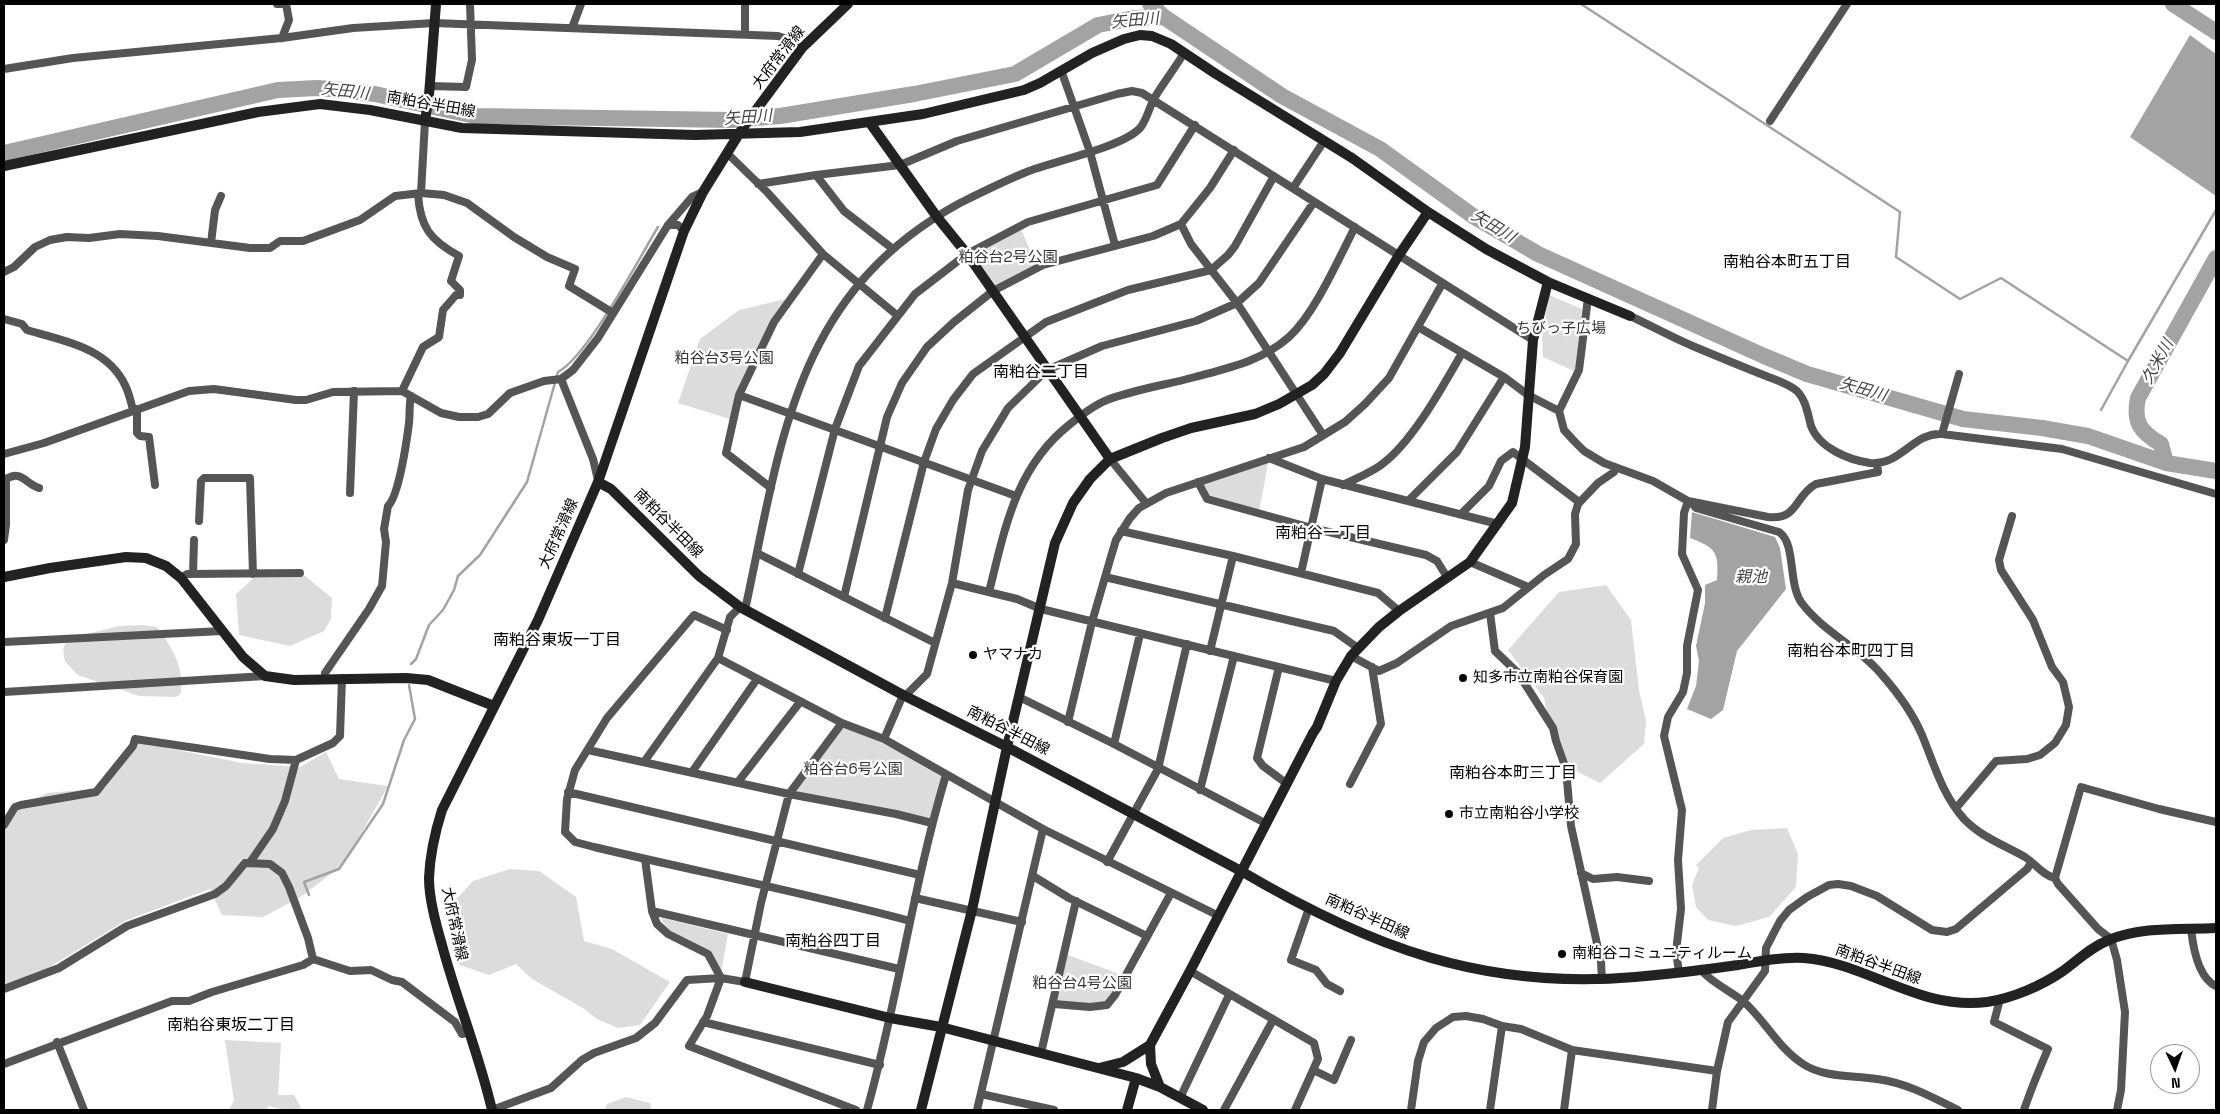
<!DOCTYPE html>
<html>
<head>
<meta charset="utf-8">
<style>
	body { margin:0 }
	#map { position:relative; width:2220px; height:1114px; overflow:hidden; background:#fff; font-family:"Space Grotesk",sans-serif }
	canvas { display:block }
	.frame { position:absolute; inset:0; border:5px solid #000; pointer-events:none }
	.north { position:absolute; left:2150px; top:1044px; width:50px; height:50px; box-sizing:border-box; background:#fff; border:1px solid #999; border-radius:50%; rotate:177deg; font-size:14px; font-weight:700; line-height:20px; text-align:center; color:#000 }
	.north::after { content:''; display:block; margin:auto; width:18px; height:22px; background:#000; clip-path:polygon(50% 0,100% 100%,50% 72%,0 100%) }
</style>
</head>
<body>
<div id="map">
<canvas width="2220" height="1114"></canvas>
<div class="frame"></div>
<div class="north">N</div>
</div>
<script>
const g = document.querySelector('canvas').getContext('2d');
g.lineJoin = 'round';
function paint(path, color) { g.fillStyle = color; g.fill(path, 'evenodd'); }
function strokePath(path, color, width, dash) { g.strokeStyle = color; g.lineWidth = width; g.lineCap = dash ? 'butt' : 'round'; g.setLineDash(dash || []); g.stroke(path); }
function write(font, color, halo, rows, align = 'center') {
  g.font = font + ' "Space Grotesk","Noto Sans JP",sans-serif'; g.lineWidth = 4.5; g.setLineDash([]); g.textBaseline = 'middle'; g.strokeStyle = halo; g.fillStyle = color; for (const [text, x, y, turn = 0] of rows) {
    g.save(); g.translate(x, y); g.rotate((+turn || 0) * Math.PI / 180); g.textAlign = isNaN(turn) ? turn : align; if (halo) g.strokeText(text, 0, 0); g.fillText(text, 0, 0); g.restore();
  }
}
paint(new Path2D(`
	M1020,227L1038,268L993,291L967,254Z
	M1549,295L1582,309L1576,372L1543,357L1542,338Z
	M790,298L739,395L733,420L678,403L700,339L739,310Z
	M1269,458L1259,512L1207,499L1198,482Z
	M264,569L305,576L332,598L331,619L324,631L290,646L239,635L236,594Z
	M1606,585L1631,620L1639,690L1646,721L1644,744L1600,783L1574,770L1554,743L1544,698L1508,650L1559,592Z
	M142,625L157,627C171,646 187,671 180,695L175,697L139,696L78,675L65,662L63,650L67,639L119,626Z
	M842,723L946,775L932,823L789,794Z
	M138,742L242,763L300,767L326,752L339,779L388,786L344,864L299,898L263,917L222,915L210,889L127,920L38,974L4,985V829L16,808L47,793L105,788Z
	M1787,828L1798,854L1796,887L1769,917L1736,926L1708,920L1696,907L1692,885L1699,868L1696,865L1723,838L1751,830Z
	M510,869L539,871L576,897L584,941L612,949L670,982L640,1025L618,1028L597,1019L583,1008L532,979L516,964L489,975L460,965L452,938L451,905L473,881Z
	M662,918L728,934L721,973L709,952L672,932L662,922Z
	M1065,954L1125,976L1107,1005L1054,1004Z
	M225,1040L281,1043L278,1095H294L302,1110H286L268,1106V1110H228L234,1101Z
	M626,1097L650,1103L652,1110H604L607,1104Z`), '#dcdcdc');
paint(new Path2D(`
	M2190,35L2216,54V196L2130,137Z
	M1692,512L1775,537L1780,548L1786,589L1737,651L1723,710L1711,719L1687,709L1696,686L1699,661L1696,646L1705,603V585L1717,580C1719,552 1716,548 1690,538Z`), '#a3a3a3');
strokePath(new Path2D(`
	M1581,4L1900,212L1896,257L1960,299L2001,278L2128,361L2101,410
	M2128,361L2216,210
	M411,664L416,659L429,625L443,610L454,590L458,576L480,555L527,482L558,372C588,356 638,260 658,227
	M309,895L304,882L339,869L383,804L404,740L415,719L409,685`), '#a3a3a3', 2.5);
strokePath(new Path2D(`
	M1150,4L1164,17L1282,96L1380,149L1473,216L1538,254L1764,356L1807,374L1963,419L2042,428L2088,436L2166,463L2216,471
	M2173,4L2216,32
	M4,153L278,90L317,88L343,90L375,94L475,116L731,120L780,116L914,94L1015,74L1098,25L1134,18L1164,17
	M2166,463L2161,444C2140,432 2133,422 2138,398L2216,258`), '#a3a3a3', 16);
strokePath(new Path2D(`
	M277,4H286L289,20L282,38
	M745,4V34
	M572,28L581,4
	M4,69L73,58L282,38L353,28L434,23L778,36L793,41L802,48
	M1061,70L1090,152L1115,245
	M429,86L466,87L472,60L470,4
	M1770,121L1847,4
	M728,154L767,192L823,254L898,316
	M816,175L900,165L957,141L1117,94L1132,91L1142,93L1533,340
	M758,184L816,175L844,211L893,249
	M1293,188L1324,141
	M421,193L425,121
	M1181,224L1191,244L1237,303L1323,435
	M668,225H678L684,231
	M211,243L215,210L221,196
	M4,272L14,267L35,247L50,240L67,237L89,238L120,234L158,236L250,248H270L280,241H303L360,220L395,196L421,193L444,195L467,203L514,237L547,257L575,269L569,286L613,313
	M1630,316C1652,326 1673,338 1695,347C1719,357 1743,367 1766,376C1776,380 1789,384 1797,391C1806,400 1808,415 1811,426C1819,448 1849,460 1870,463C1901,466 1913,432 1942,434L2062,449L2216,494
	M4,319L22,324L27,330C63,341 107,347 125,385C129,393 131,402 133,410
	M1418,327L1504,377L1528,395L1559,411L1564,430L1575,442L1584,451L1604,463L1653,481L1688,501L1768,517C1799,520 1794,496 1816,484L1878,472L1877,463
	M561,379L593,459L598,480
	M402,391L423,347L439,337L443,310L456,295H460V290L451,281L459,256C430,240 420,227 418,194
	M739,395L1016,496
	M137,409V433L140,436L149,437L155,485
	M1559,411L1579,370L1588,298
	M1942,434L1959,374
	M4,454L44,443L189,391L214,389L296,400H306L333,392L402,391L441,413L459,417H478L488,414L510,393L544,381L561,379L573,370L598,338L668,225L692,197L703,192
	M1269,458L1322,479L1498,524
	M1110,459L1146,503
	M1198,482L1207,499L1312,528L1426,555L1437,561L1447,577
	M1343,485C1355,479 1370,473 1381,465C1412,443 1443,386 1462,353
	M771,488L726,453L739,395L774,322L823,254
	M350,493L354,391
	M1408,501L1457,452L1504,377
	M1691,502L1696,508L1779,532C1796,543 1788,583 1801,602C1823,632 1859,647 1882,675C1897,692 1913,714 1922,735C1934,764 1942,794 1964,819C1981,837 2004,845 2025,857C2036,864 2042,875 2055,878
	M1461,514L1489,486L1501,461L1513,452L1579,502
	M199,521L201,481L204,478H250L253,574
	M1121,531L1233,556L1378,593L1399,611
	M4,540L6,525V479C22,469 26,485 39,488
	M757,553L935,643
	M1470,562L1528,587
	M1301,573L1322,479
	M193,574L194,540
	M798,574L835,429L859,366L915,294L967,254L1028,222L1157,185L1195,125
	M1105,577L1334,631L1358,648
	M181,578L187,574L300,573
	M952,583L1017,599L1041,609L1336,681
	M989,592C1005,529 1015,468 1069,425C1080,416 1094,405 1107,400C1136,389 1166,385 1195,377C1228,368 1262,361 1289,337C1315,313 1338,260 1355,227
	M844,597L887,417L902,383L927,347L954,322L993,291L1043,265L1153,236L1181,224L1210,188L1234,150
	M740,607L730,617L718,658L842,723L884,739L1043,829L1219,916
	M745,610C781,444 793,294 960,203C982,192 1006,180 1029,171C1055,161 1123,147 1140,128C1147,120 1149,107 1155,97C1164,82 1175,68 1184,53
	M1490,613L1495,651L1518,673L1553,728L1556,741L1566,769L1571,826L1601,962L1602,980
	M885,618L924,462L936,429L953,400L973,374L1046,322L1128,290L1211,270L1228,255L1235,246L1274,176
	M727,630L694,615L607,718L575,770L567,799L565,832L575,842L594,847C699,872 806,893 910,921
	M4,642L222,631
	M1210,651L1233,556
	M1351,656L1379,671L1397,663L1451,626L1503,608L1544,575L1568,559L1576,544L1575,514L1578,504L1598,483L1614,472L1615,468
	M1279,667L1257,758L1263,766L1286,783
	M325,673L369,609L382,586L386,542L384,529L388,506C399,496 407,439 409,423C410,414 409,404 411,396
	M4,692L265,676
	M905,696L927,674L952,583L968,490L982,451L1008,408L1047,370L1102,346L1196,321L1237,303L1259,283L1314,202
	M1019,697L1114,744L1265,823
	M1068,722L1092,622L1110,560L1116,540L1130,518L1139,508L1166,493L1304,447L1345,422L1365,404L1389,378L1442,284
	M884,739L903,695
	M1114,744L1140,634
	M588,750L789,794L896,814L932,823
	M644,762L718,658
	M692,772L757,679
	M738,782L800,702
	M1350,784L1381,724L1372,667
	M1200,790L1234,656
	M568,792L920,875
	M1957,807L1996,761L2027,759L2040,755L2055,743L2066,725L2069,707L2063,682L2052,667L2033,620L2001,570L1999,560L2012,516
	M4,825L15,807L21,805L96,792L133,746L135,739L270,759L296,760L333,743L340,736L342,678
	M645,859L652,911L657,924L668,934L708,954L721,978L707,1016L689,1046L856,1110
	M251,861L273,829L285,801L296,760
	M1107,862L1158,769L1187,644
	M1581,873L1593,879L1617,877L1649,881
	M1033,876L1069,898L1147,936
	M915,898L1022,922
	M1309,908L1291,960L1316,970L1327,984L1340,991
	M652,911L899,969
	M2191,929C2193,947 2198,978 2216,986
	M1701,969C1705,978 1733,993 1743,1001C1765,1020 1778,1048 1803,1064C1824,1078 1853,1075 1877,1079C1907,1083 1932,1097 1958,1110
	M1190,971L1314,1043L1318,1059L1295,1110
	M1679,972L1676,952L1681,909L1678,860L1682,810L1664,736L1668,717L1683,692L1687,673V646L1698,590L1682,554L1684,513L1688,501
	M4,989L59,968L127,926L215,894L226,886L245,863L270,864L282,873L289,887L308,938L313,959
	M2000,999L1994,1022L2048,1049C2039,1070 2031,1089 2024,1110
	M1054,1004L1090,1007L1107,1005L1115,995L1171,893
	M703,1022L880,1065
	M57,1042L84,1110
	M1041,1053L1076,901
	M4,1064L172,1001H189L212,992L303,965L313,959L350,971L371,970L392,980L402,982L455,1022L462,1034L470,1032
	M1313,1070L1334,1080L1351,1040
	M981,1094L1054,1110
	M1180,1098L1229,995
	M492,1110L551,1088L582,1060L594,1053L636,1038L655,1023L687,980L721,978L745,982L761,903L789,794L842,723
	M867,1110C898,1000 913,885 946,775
	M977,1110L1043,829
	M1224,1110L1273,1020
	M1411,1110L1418,1061L1424,1042L1436,1028L1453,1017L1466,1016L1483,1019L1502,1026L1521,1029L1572,1050L1717,1071
	M1490,1110L1502,1026
	M1564,1110L1572,1050
	M1712,1110L1717,1071L1728,1022L1765,971L1766,948L1780,921L1789,910L1807,897L1829,885L1838,884L1851,886L1877,896L1932,930L1947,932L1956,929L2027,869L2031,863
	M2117,1110L2121,1090L2125,1012L2117,960L2111,939L2098,929L2058,884L2055,878L2081,787L2159,809L2216,822`), '#555', 8);
strokePath(new Path2D(`
	M425,121L429,95L436,4
	M870,123L937,217L967,254L1110,459
	M4,166L258,112L320,104L370,110L462,128L695,135L800,132L923,114L1024,90L1040,83L1092,53L1124,39L1140,35L1152,36L1171,44L1216,74L1352,158L1428,212L1486,249L1548,282L1630,316
	M598,482L611,489L699,576L740,607L903,695L1007,747L1241,871C1370,947 1483,990 1635,977C1669,974 1704,970 1738,965C1760,961 1781,957 1804,958C1868,963 1919,1011 1987,1002C2013,998 2041,986 2063,971C2078,960 2091,947 2109,940C2143,926 2181,930 2216,928
	M4,577L50,568L126,557L146,558L166,566L181,578L243,657L265,676L294,680L406,678L428,680L494,706
	M745,982L890,1018L941,1027L1136,1078L1160,1087L1203,1110
	M1150,1045L1151,1064L1160,1087
	M1099,1068L1123,1062L1150,1045L1190,971L1313,733L1317,727L1336,681L1351,656L1379,627L1399,611L1470,562L1512,503L1525,447L1533,340L1548,282
	M492,1110C479,1054 457,1001 442,945C436,924 429,899 429,878C430,854 435,832 442,810L538,620L598,482L684,231L703,192L742,129L802,48L848,4
	M921,1110L972,910L1007,747L1055,543L1073,503L1090,479L1110,459L1162,438L1191,428L1255,414L1279,404L1312,385L1324,374L1340,353L1399,255L1428,212
	M1127,1110L1136,1078`), '#222', 10);
for (const [x, y, r, color] of [
	[973,655,5,"#000"],
	[1463,678,5,"#000"],
	[1449,814,5,"#000"],
	[1562,954,5,"#000"]
]) { const dot = new Path2D(); dot.arc(x, y, r, 0, 2 * Math.PI); g.fillStyle = color; g.fill(dot); strokePath(dot, '#fff', 2); }
write('15px', '#000', '#fff', [
	["大府常滑線",779,58,-52],
	["南粕谷半田線",431,105,10],
	["南粕谷半田線",668,524,45],
	["大府常滑線",559,534,-66],
	["南粕谷半田線",1008,731,27],
	["南粕谷半田線",1367,917,24],
	["大府常滑線",454,924,78],
	["南粕谷半田線",1878,965,20]
]);
write('15px', '#333', '#fff', [
	["粕谷台2号公園",1008,258],
	["ちびっ子広場",1561,329],
	["粕谷台3号公園",724,359],
	["粕谷台6号公園",853,770],
	["粕谷台4号公園",1082,984]
]);
write('15px', '#000', '#fff', [
	["ヤマナカ",983,655],
	["知多市立南粕谷保育園",1473,678],
	["市立南粕谷小学校",1459,814],
	["南粕谷コミュニティルーム",1572,954]
], 'left');
write('italic 16px', '#444', '#fff', [
	["矢田川",1135,21,-5],
	["矢田川",345,92,6],
	["矢田川",748,118,-4],
	["矢田川",1493,227,31],
	["久米川",2158,362,-61],
	["矢田川",1863,390,16],
	["親池",1751,578]
]);
write('16px', '#000', '#fff', [
	["南粕谷本町五丁目",1787,263],
	["南粕谷二丁目",1041,373],
	["南粕谷一丁目",1323,534],
	["南粕谷東坂一丁目",557,641],
	["南粕谷本町四丁目",1851,652],
	["南粕谷本町三丁目",1513,774],
	["南粕谷四丁目",833,942],
	["南粕谷東坂二丁目",231,1026]
]);
</script>
</body>
</html>
